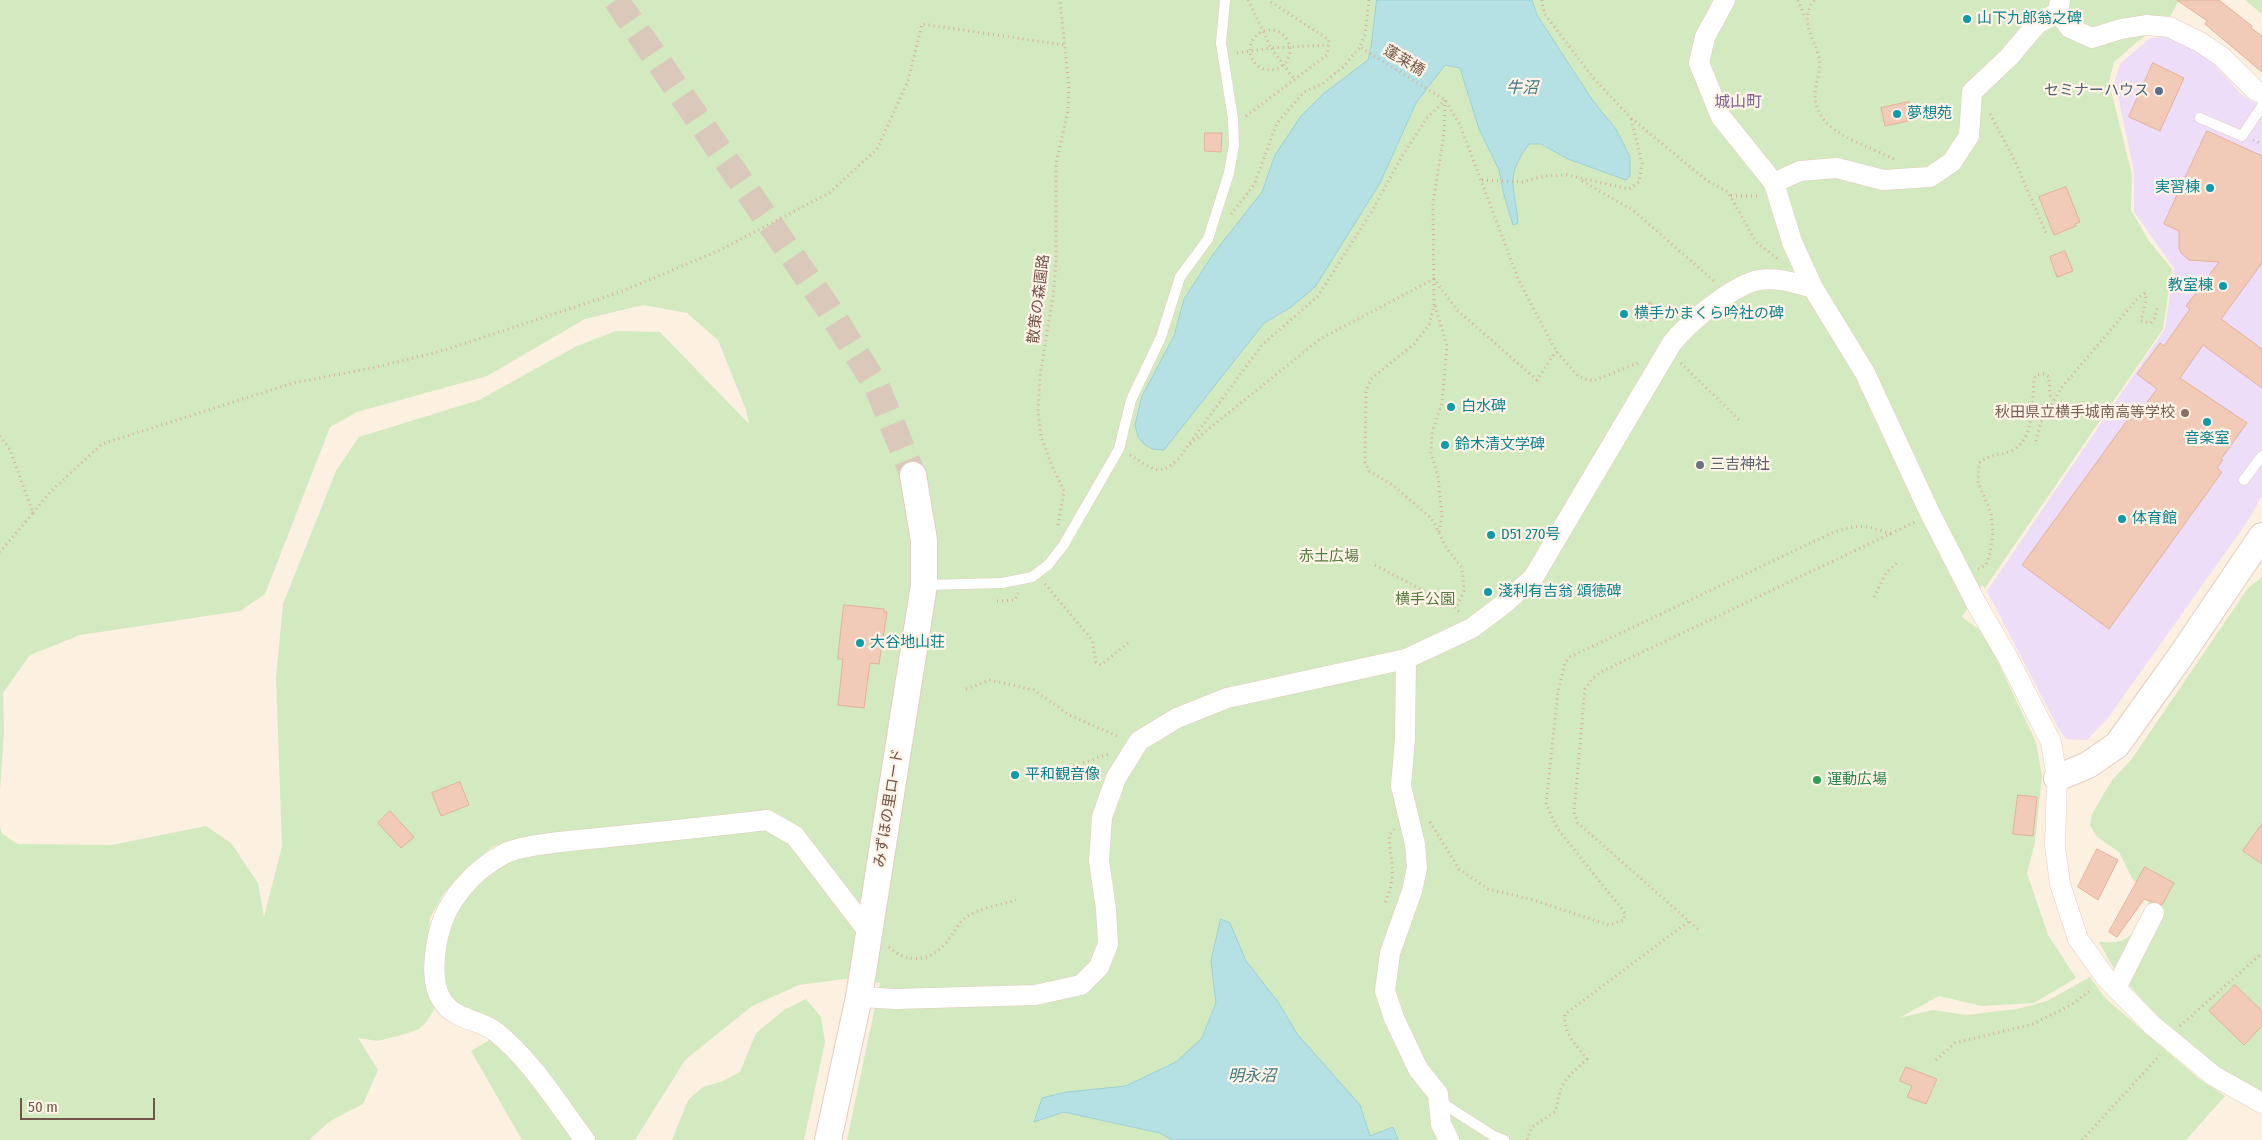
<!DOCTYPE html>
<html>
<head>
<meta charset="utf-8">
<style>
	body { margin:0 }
	#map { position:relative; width:2262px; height:1140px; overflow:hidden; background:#fcf0e0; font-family:"Fira Sans Condensed",sans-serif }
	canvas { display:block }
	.scale { position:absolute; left:20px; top:1098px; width:135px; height:22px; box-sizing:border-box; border:2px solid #735448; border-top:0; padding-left:6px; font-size:15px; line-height:18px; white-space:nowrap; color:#735448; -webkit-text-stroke:4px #fff4e7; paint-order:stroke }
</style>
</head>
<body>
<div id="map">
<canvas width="2262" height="1140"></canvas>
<div class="scale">50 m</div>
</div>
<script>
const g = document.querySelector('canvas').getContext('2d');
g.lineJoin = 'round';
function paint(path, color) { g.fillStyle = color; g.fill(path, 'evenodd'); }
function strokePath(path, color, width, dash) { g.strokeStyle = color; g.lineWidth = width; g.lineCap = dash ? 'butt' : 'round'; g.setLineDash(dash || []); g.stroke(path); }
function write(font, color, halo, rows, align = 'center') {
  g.font = font + ' "Fira Sans Condensed","Noto Sans JP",sans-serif'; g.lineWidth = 4.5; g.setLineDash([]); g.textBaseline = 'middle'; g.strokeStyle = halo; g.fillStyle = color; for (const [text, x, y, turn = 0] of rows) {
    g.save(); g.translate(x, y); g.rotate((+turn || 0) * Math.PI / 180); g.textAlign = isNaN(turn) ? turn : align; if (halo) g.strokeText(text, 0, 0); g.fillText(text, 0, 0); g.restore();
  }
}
paint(new Path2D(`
	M2164,37L2178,41L2211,61L2241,94L2251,101L2262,105V496L2247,522L2108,718L2087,740L2066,739L2056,724L1987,591L2165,329L2174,268L2134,212V172L2115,81L2120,64L2150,38Z`), '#edddf8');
paint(new Path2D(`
	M0,0H2179L2169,19L2137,42L2114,62L2109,82L2132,175L2131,210L2149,241L2172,269L2163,329L1985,588L1982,585L1962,617L1984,633L2036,742L2042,776L2035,842L2027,873L2048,935L2076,978L2034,1003L1982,1006L1939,996L1899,1018L1933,1010L1966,1015L2017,1009L2047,1001L2090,977L2105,998L2198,1078L2225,1096L2186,1140H847L880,983L852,978L799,985L752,1006L685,1060L635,1140H522L471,1051L506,1030L464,1014L439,979L442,943L458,901L508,858L582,832L494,846L469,866L444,893L430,918L428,943L436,1006L427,1021L419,1029L405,1034L378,1041L358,1038L378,1070L363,1104L330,1121L309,1140H0V827L2,834L18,844L112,845L206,826L231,843L258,883L264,917L282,846L276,678L283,604L336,471L359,437L479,400L577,346L616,331L660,332L749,424L746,410L718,340L687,313L643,305L585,319L487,376L357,412L330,427L265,594L240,611L80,635L30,655L3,693L4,732L0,791Z
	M2245,0H2262V14Z
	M2262,577V1094L2191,1052L2114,969L2099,942C2106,942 2114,943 2120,941C2137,936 2149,912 2149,896L2132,878L2119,852L2096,836L2090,825L2092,814L2112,780L2131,760L2248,588Z
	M806,999L821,1017L825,1042L804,1140H672L688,1100L703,1087L723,1081L740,1072L756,1033L784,1010Z`), '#d3e9bf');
const water = new Path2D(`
	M1377,0H1532L1537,15L1593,101L1616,129L1630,157V176L1626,180L1568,159L1541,144H1529C1504,178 1515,185 1518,223L1513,225L1504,195L1499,170L1479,129L1460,68L1445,65L1416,103L1380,183L1315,287L1291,307L1264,323L1164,450L1152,449L1144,444L1138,437L1135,425L1142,396L1174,336L1184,299L1214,253L1262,192L1275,155L1301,116L1323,94L1368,60L1371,47Z
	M1221,919L1230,923L1246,961L1278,1002L1298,1035L1360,1105L1370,1136L1393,1127L1398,1140H1172L1160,1133L1064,1112L1034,1122L1042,1098L1067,1092L1126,1086L1176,1062L1202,1038L1216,1003L1211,961Z`);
paint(water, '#b5e1e5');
strokePath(water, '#9bd1d7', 1);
const building = new Path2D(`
	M2177,0H2219L2252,26L2251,28L2262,36V72L2205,24L2207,21Z
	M2153,63L2184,78L2160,131L2129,117Z
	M1909,102L1913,120L1885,126L1881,108Z
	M2207,131L2262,156V263L2221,319L2262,349V388L2203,345L2180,378L2247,423L2221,459L2223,460L2217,468L2222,472L2109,629L2022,565L2134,411L2138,414L2157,389L2137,374L2160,343L2164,346L2190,309L2186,306L2219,262L2189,260L2181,253L2179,248V231L2164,224Z
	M1205,133H1222L1221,152L1205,151Z
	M2066,187L2080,222L2075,224L2076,226L2054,235L2039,197Z
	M2065,251L2073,271L2057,277L2050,257Z
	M1650,302L1661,312L1651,322L1641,312Z
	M844,605L884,609V612H887L879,664L870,663L864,708L838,705L843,659H838Z
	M460,782L469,805L441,816L432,793Z
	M2018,795L2037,797L2033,836L2013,834Z
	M390,811L414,837L401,848L378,823Z
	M2262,824V864L2243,851Z
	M2097,849L2118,860L2098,900L2078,887Z
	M2145,867L2174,883L2162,905L2144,899L2117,937L2109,932Z
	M2235,985L2262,1011V1026L2244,1045L2209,1011Z
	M1906,1067L1937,1079L1926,1104L1907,1097L1912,1086L1900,1081Z`);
paint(building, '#f2cbb8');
strokePath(building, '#e4b198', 1);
strokePath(new Path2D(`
	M616,0L828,308L877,387L913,475`), '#dac9ba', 26, [26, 13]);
const service = new Path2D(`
	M2200,118L2242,136L2262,106
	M2244,480L2262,456
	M925,585L1002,583L1032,577L1048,565L1063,546L1119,449L1131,400L1161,337L1180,277L1208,239L1229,173L1234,145L1233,119L1221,43L1225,0
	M1439,1101L1492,1135L1504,1140`);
const minor = new Path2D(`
	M1725,0L1705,37L1699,63L1721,117L1774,183L1792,242L1813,288L1865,373L1929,511L1976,603L2008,658L2051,742L2057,778L2055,846L2060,884L2078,939L2106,978L2152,1025L2214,1076L2262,1103
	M2058,12L2070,28L2092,38L2121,29L2146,25L2169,27L2200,42L2222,57L2255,90L2262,93
	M1774,183L1800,171L1837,168L1883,180L1930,177L1952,162L1969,136L1972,92L2009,57L2037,24L2058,12L2060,0
	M1406,659L1405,739L1401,786L1415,844L1417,868L1412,891L1390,953L1385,991L1394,1018L1418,1069L1438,1094L1441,1124L1449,1140
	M2116,988L2154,913
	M859,997L896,999L1035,995L1081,985L1099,967L1108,944L1106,909L1099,861L1102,817L1116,778L1139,741L1177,718L1227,698L1406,659L1472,628L1505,603L1533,578L1672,343C1689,322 1733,285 1759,280C1777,277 1795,283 1813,288
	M585,1140C557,1103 532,1061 496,1032C480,1019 457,1021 444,1003C430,986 434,957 438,937C445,902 472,871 504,854C520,845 570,841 589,839C649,833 708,827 767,820L795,836L870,934`);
const tertiary = new Path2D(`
	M2057,778L2088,765L2117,745L2180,657L2262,536
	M828,1140L859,997L924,585V540L913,475`);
strokePath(service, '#e2cdbf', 11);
strokePath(minor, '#e2cdbf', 21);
strokePath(tertiary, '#e2cdbf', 28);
strokePath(new Path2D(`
	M1248,0L1271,48L1328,45
	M1369,0L1365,34L1360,47L1445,100L1460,125L1519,281L1556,351L1579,377L1593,381L1638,363
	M1542,0L1544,13L1594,79L1631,118L1706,180L1728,192L1756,242L1778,259
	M1798,0L1805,18
	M1814,0C1799,21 1813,35 1819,57C1822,71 1814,85 1815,99C1820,136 1870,145 1897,161
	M1250 50a20 20 0 1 1 40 0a20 20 0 1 1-40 0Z
	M1237,53L1271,48L1295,80
	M1445,100L1444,133L1433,203L1434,305L1429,325L1414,344L1371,379L1366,391L1365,462L1369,471L1394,486L1432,519L1447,549L1462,568L1464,591L1456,608
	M1990,114L2014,159L2046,233
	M1246,116L1327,55L1329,40L1268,0
	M2253,140L2262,144
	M1482,180L1522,182L1545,176L1567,175L1629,189L1639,182L1642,163L1631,118
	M1582,181L1634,211L1714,281
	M1731,196H1760
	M1231,214L1254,185L1277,123L1304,92L1322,84L1343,67L1360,47
	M1435,306L1447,346L1442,403L1432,432L1431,453L1438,476L1440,497L1442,516L1439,532
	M1681,363L1741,422
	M0,436L10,450L33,513L0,552
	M2036,441L2041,422L2061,388L2138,298L2145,293L2146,299L2141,321L2151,323L2155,317L2158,305
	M1190,444L1320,339L1434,279L1457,310L1537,380L1556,351
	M1130,455C1151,467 1158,479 1178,459L1262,345L1318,296L1372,211L1402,156L1427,118L1444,101
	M33,513L51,491L102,444L293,383L377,367L445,350L620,292L718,251L829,193L877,149L908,81L922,24L1064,45
	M1058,525L1064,491L1052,466L1041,437L1038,411L1040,376L1053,296L1056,264V164L1068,111L1069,87L1060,0
	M1375,565L1456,608L1461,614
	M1978,569L1986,565L1990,553L1993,531L1991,513L1978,482L1979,463C1991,453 1998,456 2011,451C2035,441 2032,401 2034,380L2036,375L2044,374L2049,377L2050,395L2053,400
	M1045,584L1092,640L1096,662L1101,665L1129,642
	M1874,597L1886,573L1897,563
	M997,601L1015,600L1018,593
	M966,689L990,680L1034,690L1069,715L1120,737
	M1050,774L1109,754
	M1430,822L1459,869L1488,889L1533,900L1609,925L1624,920L1625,913L1557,828L1546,804L1558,691L1565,663L1570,657L1834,532C1860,524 1865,525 1891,534
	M1385,902C1398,874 1390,863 1389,836L1394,829
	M1698,929L1578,823L1574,812L1585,689L1593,678L1605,670L1915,522
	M889,947C907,964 930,962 946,943C954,934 958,922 968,916C978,909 1003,904 1016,900
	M2180,1026L2262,953
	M1936,1060L1955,1043L2033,1024L2071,1005L2092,989
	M1527,1140L1532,1127L1556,1111C1560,1081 1566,1079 1587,1059C1576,1045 1563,1033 1565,1014L1689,921
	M2082,1140L2160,1055`), '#d6af9b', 3, [1, 4]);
strokePath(service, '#fff', 10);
strokePath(minor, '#fff', 20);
strokePath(tertiary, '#fff', 26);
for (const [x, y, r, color] of [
	[1967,19,5,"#0f9aa8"],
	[2159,91,5,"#5c6f8a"],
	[1897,114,5,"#0f9aa8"],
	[2210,188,5,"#0f9aa8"],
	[2223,286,5,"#0f9aa8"],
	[1624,314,5,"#0f9aa8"],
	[1451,407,5,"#0f9aa8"],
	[2185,413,5,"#8d6e63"],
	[2207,422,5,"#0f9aa8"],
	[1445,445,5,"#0f9aa8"],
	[1700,465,5,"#6b7280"],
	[2122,519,5,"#0f9aa8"],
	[1491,535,5,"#0f9aa8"],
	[1488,592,5,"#0f9aa8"],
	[860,643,5,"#0f9aa8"],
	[1015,775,5,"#0f9aa8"],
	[1817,780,5,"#2e9e5b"]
]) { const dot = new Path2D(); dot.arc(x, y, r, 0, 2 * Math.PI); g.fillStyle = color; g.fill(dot); strokePath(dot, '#fff4e7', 2); }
write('15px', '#0d838f', '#fff4e7', [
	["山下九郎翁之碑",1977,19],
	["夢想苑",1907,114],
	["実習棟",2200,188,"right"],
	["教室棟",2213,286,"right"],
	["横手かまくら吟社の碑",1634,314],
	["白水碑",1461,407],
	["音楽室",2207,439,"center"],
	["鈴木清文学碑",1455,445],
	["体育館",2132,519],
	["D51 270号",1501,535],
	["淺利有吉翁 頌徳碑",1498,592],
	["大谷地山荘",870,643],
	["平和観音像",1025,775]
], 'left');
write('15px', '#735448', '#fff4e7', [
	["蓬莱橋",1404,61,31],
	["散策の森園路",1039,299,-83],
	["みずほの里ロード",889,808,-81]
]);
write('15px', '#4e5e75', '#fff4e7', [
	["セミナーハウス",2149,91]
], 'right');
write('15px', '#785e54', '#fff4e7', [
	["秋田県立横手城南高等学校",2175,413]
], 'right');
write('15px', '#5b616d', '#fff4e7', [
	["三吉神社",1710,465]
], 'left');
write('15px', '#547940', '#fff4e7', [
	["赤土広場",1329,557],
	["横手公園",1425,600]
]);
write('15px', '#27864d', '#fff4e7', [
	["運動広場",1827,780]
], 'left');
write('italic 16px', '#3f7980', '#fff4e7', [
	["牛沼",1522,89],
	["明永沼",1252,1077]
]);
write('16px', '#826397', '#fff4e7', [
	["城山町",1738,103]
]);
</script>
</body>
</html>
